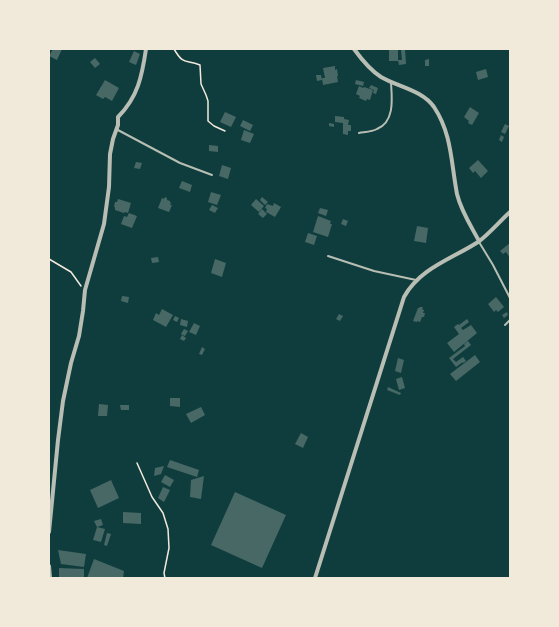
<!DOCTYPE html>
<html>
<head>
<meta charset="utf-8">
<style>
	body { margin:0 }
	#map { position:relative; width:559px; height:627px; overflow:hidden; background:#0f3d3e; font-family:"PT Sans",sans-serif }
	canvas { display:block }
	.frame { position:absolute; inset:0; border:50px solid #f1e9da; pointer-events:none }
</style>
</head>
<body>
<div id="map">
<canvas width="559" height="627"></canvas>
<div class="frame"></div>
</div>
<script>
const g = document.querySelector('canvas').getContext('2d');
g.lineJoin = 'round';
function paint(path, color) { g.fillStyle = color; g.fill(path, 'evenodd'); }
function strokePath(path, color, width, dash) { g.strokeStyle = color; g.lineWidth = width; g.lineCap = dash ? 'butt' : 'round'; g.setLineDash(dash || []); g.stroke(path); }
paint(new Path2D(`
	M53,49H62L57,60L49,56Z
	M405,49L406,64L399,65L398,60H402L401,50Z
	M389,50H398V61H389Z
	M134,51L140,54L136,65L129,62Z
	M95,58L100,64L95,68L90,62Z
	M429,59V66H425V60Z
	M335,66V70L337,69L338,76H337L338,82L323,85L322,78H325L323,68Z
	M486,69L488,77L478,80L476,72Z
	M316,75H321L322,80L317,81Z
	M105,80L119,88L112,101L105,97L103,99L96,95Z
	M356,80L364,82L363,86L355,84Z
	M371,85L378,88L376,94L373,93L374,90L369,88Z
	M359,86L363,88L364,87L373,90L370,100L367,99L366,101L359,98L360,96L356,94Z
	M470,107L479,113L472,125L468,123L469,121L464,117Z
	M225,112L236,117L231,127L220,122Z
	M335,116L344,117V119L349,120L348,125H351V131H348V135L343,134V123L335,122Z
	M243,120L253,125L250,131L240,126Z
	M329,123L334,124V127L329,126Z
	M505,124L509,126L505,134L501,132Z
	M244,130L254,134L250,143L241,140Z
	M501,135L504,137L502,142L499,140Z
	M209,145L218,146V152L209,151Z
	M478,160L488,171L481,178L475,171L473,173L469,168Z
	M136,162L142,163L140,169L134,168Z
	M222,165L231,168L228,179L219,176Z
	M182,181L192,185L190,192L179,188Z
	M211,192L221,195L217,205L208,202Z
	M165,197L167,198V200L170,201V202L171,203L170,205H172L169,212L158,208L162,198L164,199Z
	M262,197L268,202L265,205L260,200Z
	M118,199L131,203L128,213L125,212L124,213L115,210V207H114L115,202H117Z
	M256,199L264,206L259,212L251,205Z
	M274,203L281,207L275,217L266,212L267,209L265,208L267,204L273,206Z
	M212,205L218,208L215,213L209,210Z
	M320,208L328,210L326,216L318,213Z
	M262,209L267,214L263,218L258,214Z
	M129,213L137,216L132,228L121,224L124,216L127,217Z
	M318,216L331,221L330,224H332L328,237L313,232Z
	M343,219L348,221L346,226L341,224Z
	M417,226L428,228L426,243L414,241Z
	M308,233L317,236L314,245L305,242Z
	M510,243V258L506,252L503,254L500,251Z
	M158,257L159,262L152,263L151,258Z
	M215,259L226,263L222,277L211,273Z
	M122,296L129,297L128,303L121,301Z
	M496,297L504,307L498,312L496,310L494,312L488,304Z
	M420,307H423L422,309L424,310L423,313H425L424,317H422L420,322L417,321V322L413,321L418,308H419Z
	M162,309L173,315L166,327L153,320L156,313L159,315Z
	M507,312L508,315L504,318L502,315Z
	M339,314L343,316L340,321L336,319Z
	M175,316L179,318L177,322L173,320Z
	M181,319L188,321L187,327L180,325Z
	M467,319L469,322L461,328L463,330L471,325L477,333L454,352L447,343L459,334L454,327L458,324L459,325Z
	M194,323L200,326L196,335L189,332Z
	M184,329L188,331L185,336L181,334Z
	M182,335L186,338L184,341L180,339Z
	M468,341L471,345L453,359L456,362L463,357L466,361L463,363V362L456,367L449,358L465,346L464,344Z
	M202,347L205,349L202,355L199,354Z
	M475,355L480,362L456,381L450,374Z
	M398,358L404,360L401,373L395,371Z
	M402,377L405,388L399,390L396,379Z
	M388,387L401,393L400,395L387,390Z
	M170,398H180V407L170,406Z
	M99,404L108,405L107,416H98Z
	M120,405H129V410H121Z
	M201,407L205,415L191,423L186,414Z
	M301,433L308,437L303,448L295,444Z
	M170,460L199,470L197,477L167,467Z
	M164,466L161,474L154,476L155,468Z
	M165,475L174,480L170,487L161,482Z
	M204,476L201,499L190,497L191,480Z
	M111,480L119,498L98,508L90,490Z
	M163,487L170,490L164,502L158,498Z
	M235,492L286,515L262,568L211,545Z
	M123,512L141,513V524L123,523Z
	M101,519L103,525L97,527L105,529L101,542L93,540L97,527L94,521Z
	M107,533L111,534L107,546L104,545Z
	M58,550L86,554L84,567L61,564Z
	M94,559L124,571L123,578H87Z
	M59,568L84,569V578H59Z`), '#486865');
strokePath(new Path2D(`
	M174,49C184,66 185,59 200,65L201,84L206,95L208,101V121L214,126L225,131
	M49,259L71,272L81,286
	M137,463L152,497L163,513L168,529L169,548L164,573L165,578`), '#f1e9da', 1.5);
strokePath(new Path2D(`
	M116,129L180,163L212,175
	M359,133C365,132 372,132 377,129C395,122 392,98 391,83
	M479,242L493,265L510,298
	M328,256L374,271L416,280
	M505,325L510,320`), '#b8beb3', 2);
strokePath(new Path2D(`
	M354,49C362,60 370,70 381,77C398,87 422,90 434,107C452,134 451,163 457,194C461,211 471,226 479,241
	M49,532L58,440L63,401L71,363L79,336L83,311L85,290L104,224L109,187L110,154L113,139L118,125V117C138,97 142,76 146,49
	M49,566L50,578
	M315,578L404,297C420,268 452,259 478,242C488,235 500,221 510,212`), '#b8beb3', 4);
</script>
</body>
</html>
